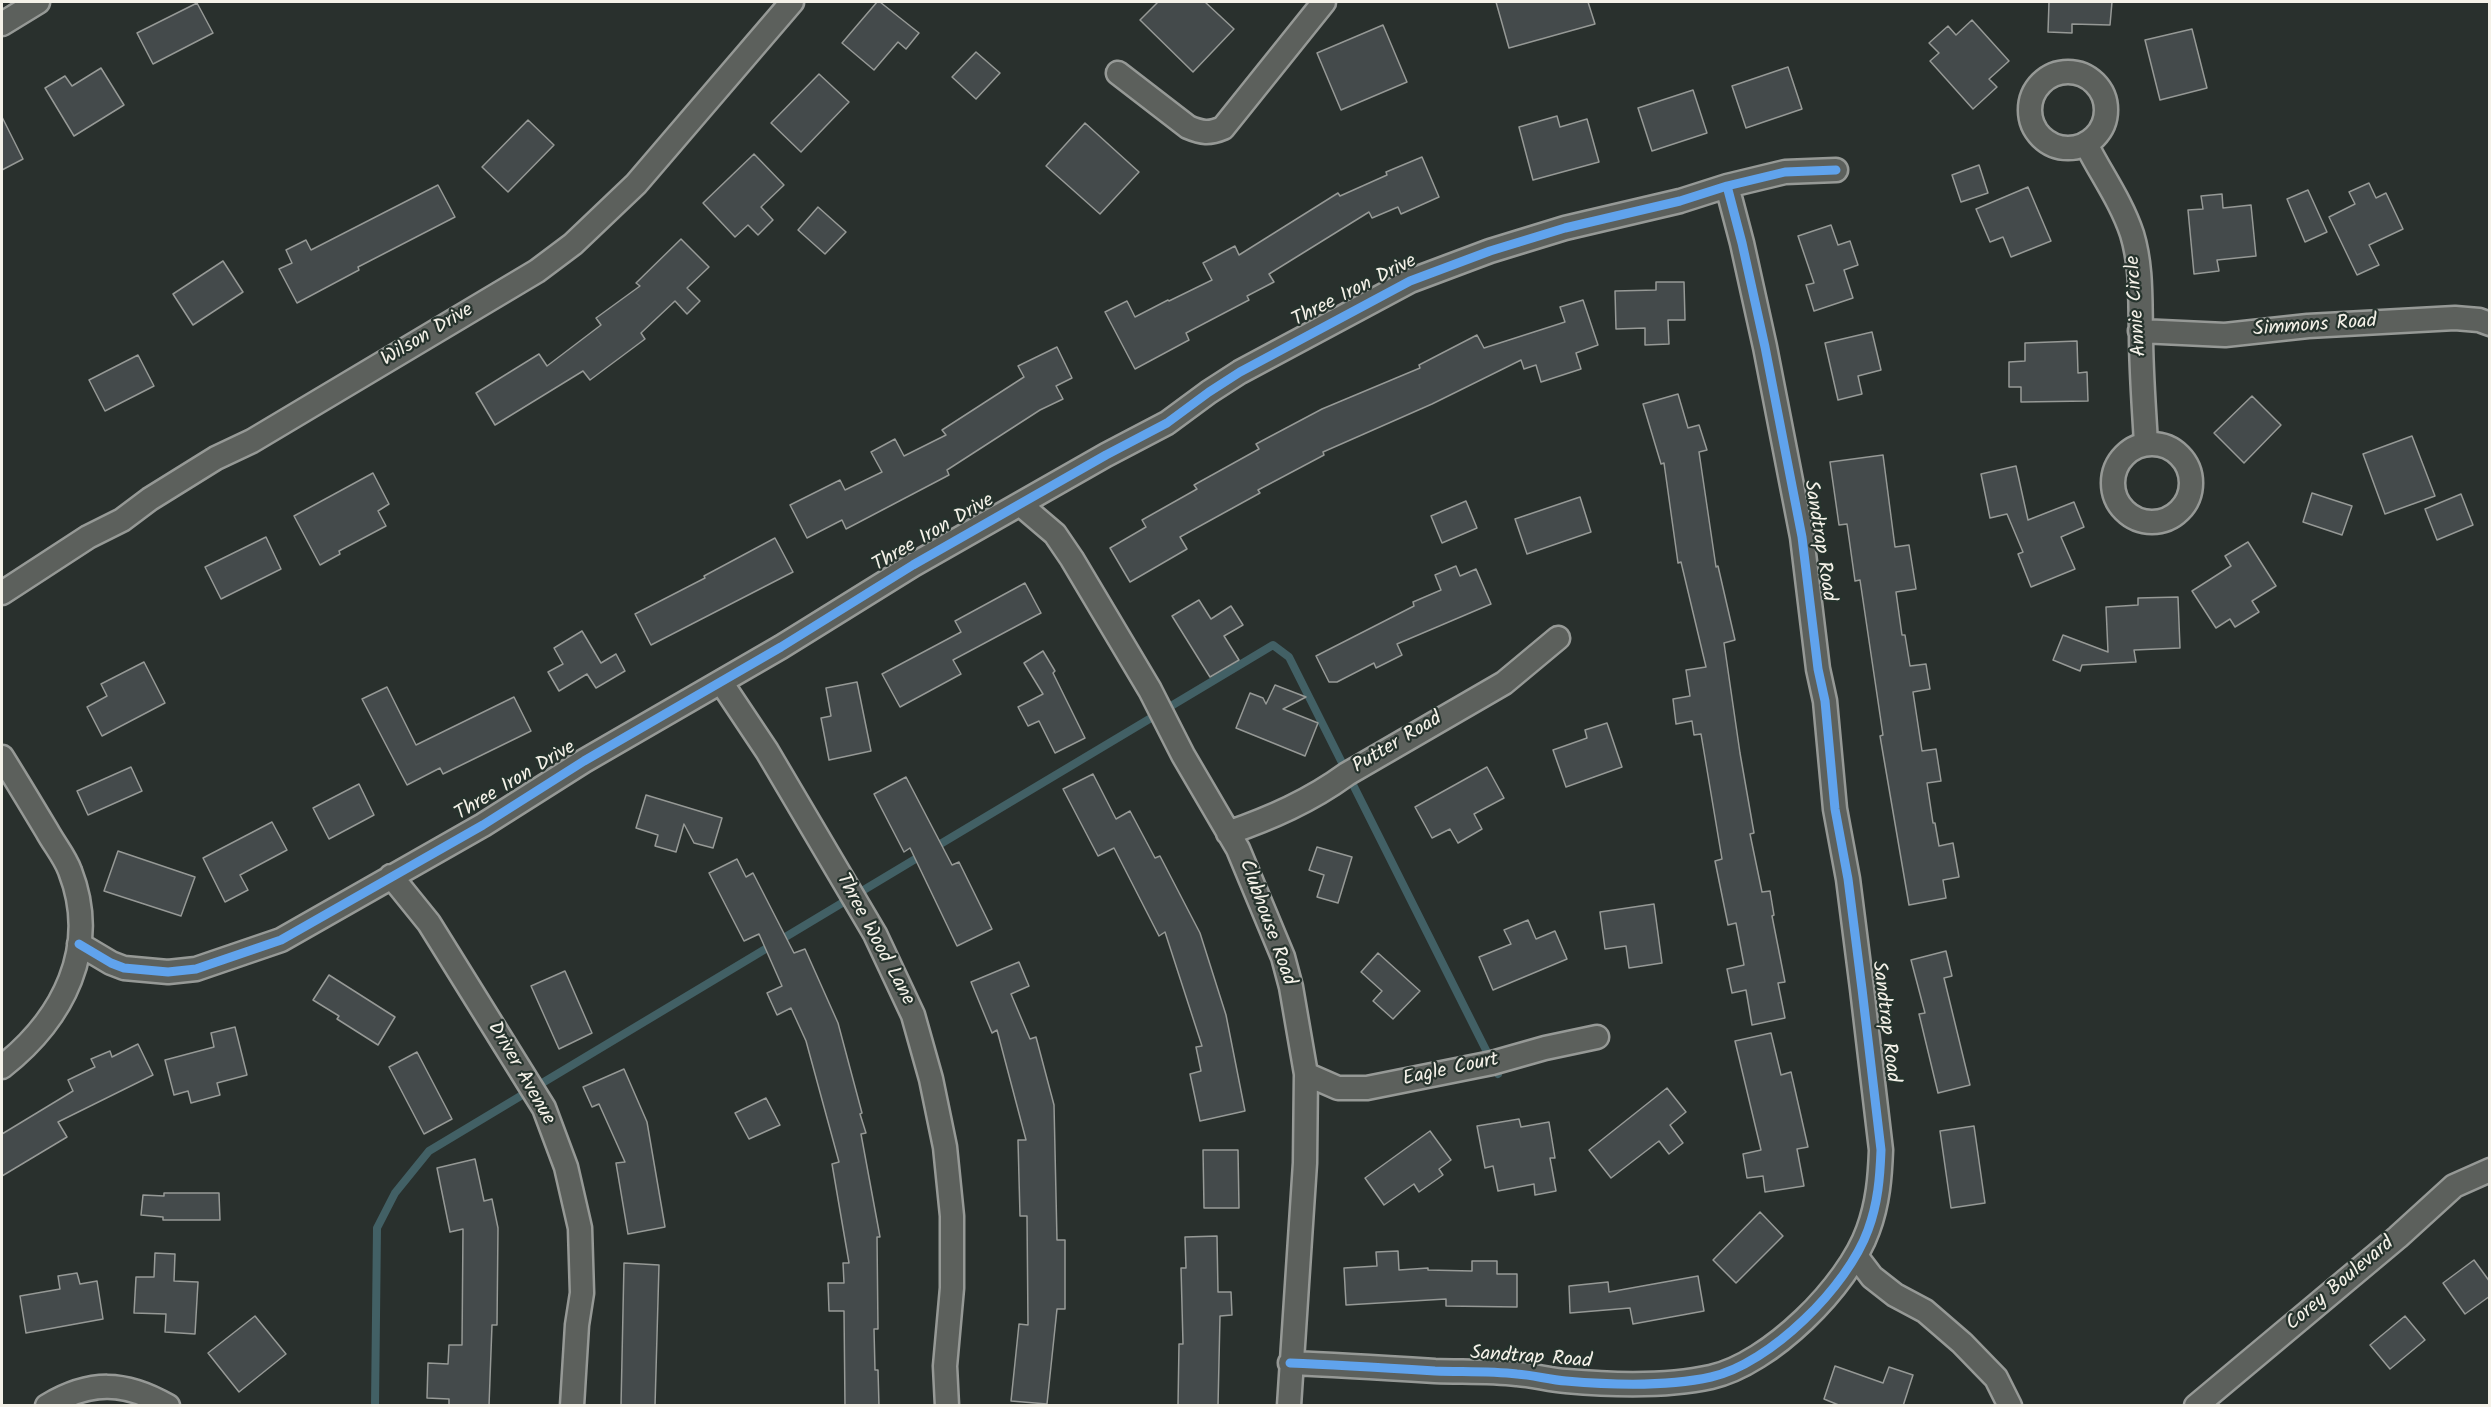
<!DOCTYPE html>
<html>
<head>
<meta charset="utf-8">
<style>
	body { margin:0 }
	#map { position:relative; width:2491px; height:1407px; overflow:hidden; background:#29302d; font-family:Kalam,sans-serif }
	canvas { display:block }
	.frame { position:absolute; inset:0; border:3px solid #f4f1e8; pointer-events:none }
</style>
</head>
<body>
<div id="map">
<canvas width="2491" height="1407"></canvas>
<div class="frame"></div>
</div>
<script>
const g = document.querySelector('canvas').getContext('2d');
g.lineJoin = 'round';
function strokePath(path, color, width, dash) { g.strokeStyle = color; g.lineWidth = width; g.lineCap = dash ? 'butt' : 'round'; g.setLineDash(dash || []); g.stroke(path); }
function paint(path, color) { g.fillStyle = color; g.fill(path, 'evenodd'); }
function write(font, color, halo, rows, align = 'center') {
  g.font = font + ' Kalam,sans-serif'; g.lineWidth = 4.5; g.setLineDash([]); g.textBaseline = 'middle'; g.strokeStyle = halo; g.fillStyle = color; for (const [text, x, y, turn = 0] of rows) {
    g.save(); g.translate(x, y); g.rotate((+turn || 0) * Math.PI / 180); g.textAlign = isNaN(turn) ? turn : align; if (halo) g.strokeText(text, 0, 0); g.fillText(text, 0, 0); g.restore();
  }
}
strokePath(new Path2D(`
	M932,849L1273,645L1289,657L1498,1074
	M375,1406L377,1228L395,1193L429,1151L922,855`), '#426065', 8);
const building = new Path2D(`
	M877,2H880L919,33L906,49L898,42L874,70L842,43Z
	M1158,2H1205L1234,29L1193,72L1140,20Z
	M1496,2H1588L1595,24L1509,48Z
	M2049,2H2112L2110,25L2072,24V33L2048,32Z
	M197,3L213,33L153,64L137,33Z
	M1972,20L2009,61L1989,79L1997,87L1973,109L1930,61L1939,53L1929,43L1948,26L1956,35Z
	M1383,25L1407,82L1341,110L1317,53Z
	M2192,29L2207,88L2160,100L2145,40Z
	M976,52L1000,73L976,99L952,77Z
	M1788,67L1802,109L1746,128L1732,86Z
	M101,68L124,105L74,136L45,88L65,76L72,86Z
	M819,74L849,102L801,152L771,123Z
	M1693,90L1707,133L1652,151L1638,108Z
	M1557,116L1560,127L1587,119L1599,162L1533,180L1519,127Z
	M2,117L23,159L2,170Z
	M528,120L554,145L508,192L482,167Z
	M1085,123L1139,172L1100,214L1046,166Z
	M754,154L784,185L761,207L773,220L758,235L748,225L735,237L703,203Z
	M1422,157L1439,197L1401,214L1398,207L1372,218L1369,212L1269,274L1274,282L1247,296L1249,300L1186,333L1189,340L1135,369L1105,312L1127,301L1135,317L1168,300L1169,301L1212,280L1203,263L1235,246L1239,255L1338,193L1340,196L1387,175L1386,172Z
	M1979,165L1988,193L1961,202L1952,175Z
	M2369,183L2376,198L2386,193L2403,229L2369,245L2379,265L2357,275L2329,217L2355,204L2349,192Z
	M438,185L455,217L358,267L359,270L297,303L279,269L292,263L286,250L306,240L311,250Z
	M2028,187L2051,241L2011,257L2003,237L1990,242L1976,209Z
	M2308,190L2327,232L2305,242L2287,199Z
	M2222,194L2223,208L2251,205L2256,256L2217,260L2219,271L2194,274L2188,210L2203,209L2201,196Z
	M818,207L846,232L825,254L798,230Z
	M1831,225L1838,245L1850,241L1858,265L1844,270L1853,298L1814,311L1806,285L1814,283L1798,236Z
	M681,239L709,267L687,288L700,301L687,314L675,301L641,333L645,339L590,380L583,371L495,425L476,393L539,354L547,366L601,325L596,318L640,286L636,283Z
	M223,261L243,292L193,325L173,294Z
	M1656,282H1684L1685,320H1668L1669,344L1645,345V328L1616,329L1615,291L1656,290Z
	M1583,300L1598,345L1576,353L1581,369L1541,382L1536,365L1524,369L1521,360L1432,404L1323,452L1324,455L1258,490L1260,493L1180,537L1187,549L1130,582L1110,548L1146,527L1142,520L1197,489L1194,485L1259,449L1256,444L1322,409L1420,368L1419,365L1477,335L1484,348L1565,322L1560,307Z
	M1872,332L1881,370L1858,376L1862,394L1838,400L1825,343Z
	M2077,341L2078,373L2087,372L2088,401L2021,402V387H2009V362L2025,361V343Z
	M1057,347L1072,378L1056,386L1063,399L1040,410L947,470L949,475L846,529L842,520L807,538L790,505L840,480L845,490L882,472L871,452L895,439L904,456L946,435L942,430L1024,377L1018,366Z
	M138,355L154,386L105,411L89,380Z
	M1678,394L1688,428L1699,425L1707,450L1699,452L1716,567L1718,566L1735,640L1724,643L1740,753L1754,833L1750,834L1762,892L1770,891L1774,915L1772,916L1785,982L1778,983L1785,1018L1752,1025L1746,990L1732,993L1727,969L1744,965L1736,923L1728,925L1715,861L1722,859L1701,734L1694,735L1692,721L1676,724L1673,699L1690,696L1686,670L1706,667L1681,562L1678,563L1664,463L1661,464L1643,404Z
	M2252,396L2281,425L2244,463L2214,433Z
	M2412,436L2435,496L2385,514L2363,454Z
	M1883,455L1895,547L1909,545L1916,589L1896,592L1902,635H1905L1910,666L1926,664L1930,689L1913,692L1922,751L1936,749L1941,781L1927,783L1933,823H1935L1939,846L1953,843L1959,877L1943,880L1946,898L1909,905L1880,736L1883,735L1860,580L1855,581L1847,524L1839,525L1830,462Z
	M2016,466L2028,520L2074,502L2084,527L2061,537L2075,569L2031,587L2018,554L2023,552L2007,514L1990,518L1981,474Z
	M373,473L389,504L378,511L386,526L339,551L340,554L320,565L294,516Z
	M2312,493L2352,506L2342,535L2303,522Z
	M2461,494L2473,525L2437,540L2425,509Z
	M1580,497L1591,532L1527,554L1515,519Z
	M1466,501L1477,528L1442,543L1431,516Z
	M266,537L281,569L221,599L205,567Z
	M775,538L793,572L651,645L635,614L705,578L704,576Z
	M2248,542L2276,586L2252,601L2259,612L2235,627L2230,619L2216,628L2192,591L2231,566L2225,556Z
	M1456,566L1460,576L1476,569L1491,604L1397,644L1402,655L1376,668L1374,663L1337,682H1329L1316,656L1414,606L1413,602L1441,590L1435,575Z
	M1025,583L1041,613L953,660L961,674L900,707L882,674L961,632L955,621Z
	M2178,597L2180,648L2134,650L2136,662L2082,665L2080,671L2053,660L2063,635L2108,652L2106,607L2138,605V598Z
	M1199,600L1211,619L1231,606L1243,625L1224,636L1239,660L1210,677L1172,616Z
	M582,631L601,663L616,654L625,671L596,688L587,674L559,691L548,672L563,664L554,648Z
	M1043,651L1055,671L1053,673L1085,738L1055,753L1039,721L1028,726L1018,707L1043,694L1024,663Z
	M144,662L165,703L102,736L87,707L107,696L101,684Z
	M857,682L871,751L829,760L821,718L831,716L826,688Z
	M1275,685L1306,697L1283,709L1318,723L1305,756L1236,728L1250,693L1263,698L1266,704Z
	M387,687L416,745L514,697L531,731L443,774L440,768L407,785L362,699Z
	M1607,723L1622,767L1566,787L1553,750L1587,738L1585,730Z
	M131,767L142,791L88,815L77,791Z
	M1487,767L1504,798L1474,814L1482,829L1458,843L1450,829L1432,838L1415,807Z
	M1093,774L1116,819L1130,811L1155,858L1160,856L1200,933L1226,1015L1245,1111L1200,1121L1190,1074L1201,1071L1196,1047L1202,1046L1165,932L1159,936L1114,848L1098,856L1063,789Z
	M906,777L952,865L959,862L992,929L957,946L910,848L904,852L874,794Z
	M359,784L374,815L329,839L313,808Z
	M646,795L722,818L713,848L694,843L684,824L676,852L655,846L658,835L636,828Z
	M272,822L287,850L240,875L248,890L225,902L203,858Z
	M1317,847L1352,857L1338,903L1317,897L1324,875L1309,870Z
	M118,851L195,877L181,916L104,891Z
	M737,859L746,877L753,873L794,953L805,949L838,1023L862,1113L860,1114L866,1133L861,1134L880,1237H877L878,1329H874L875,1370H878L879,1406H845L844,1311H829L828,1283H844L843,1263H849L832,1164L839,1162L806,1041L791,1008L777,1015L767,993L782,986L759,934L744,941L709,873Z
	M1654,904L1662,963L1629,968L1626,946L1605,949L1600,912Z
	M1528,920L1536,939L1555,931L1567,959L1493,990L1479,957L1511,944L1504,930Z
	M1946,951L1952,976L1944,978L1970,1085L1938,1093L1919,1014L1925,1013L1911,960Z
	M1378,953L1420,991L1393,1019L1373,1001L1382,991L1361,972Z
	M1019,962L1029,986L1011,994L1030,1039L1036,1037L1054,1105L1057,1240H1065V1309H1057L1047,1404L1011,1401L1019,1324L1028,1325L1027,1216H1020L1018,1140H1026L997,1030L992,1033L971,982Z
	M565,971L592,1033L559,1049L531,986Z
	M329,975L395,1017L378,1045L337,1019L339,1016L313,1000Z
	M235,1027L247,1075L217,1083L220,1095L191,1103L188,1091L174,1095L165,1060L214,1047L211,1033Z
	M1771,1033L1781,1075L1791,1072L1808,1147L1797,1149L1804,1186L1765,1192L1763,1176L1747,1178L1743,1154L1761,1150L1735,1041Z
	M138,1044L153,1075L58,1122L67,1137L2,1176V1134L73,1091L68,1080L95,1067L91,1059L110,1051L112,1057Z
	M417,1052L452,1119L424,1134L389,1067Z
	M624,1069L647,1122L665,1227L628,1234L616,1163L625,1162L599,1104L592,1107L583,1087Z
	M1667,1088L1686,1112L1670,1125L1683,1143L1669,1154L1659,1141L1611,1178L1589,1150Z
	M766,1098L780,1125L749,1139L735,1113Z
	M1519,1119L1521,1127L1549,1122L1555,1158H1550L1556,1191L1535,1195L1534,1184L1498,1191L1493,1166L1485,1168L1477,1126Z
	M1974,1126L1985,1203L1951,1208L1940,1131Z
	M1430,1131L1451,1160L1439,1169L1443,1175L1419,1192L1414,1184L1384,1205L1365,1178Z
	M1203,1150H1238L1239,1208H1204Z
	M475,1159L484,1201L492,1199L498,1228L497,1325H492L489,1406H449V1399L427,1398L428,1363L448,1364L449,1345H462L463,1229L450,1232L437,1168Z
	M164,1193H219L220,1220H163V1217L141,1215L143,1195L164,1196Z
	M1760,1212L1783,1236L1736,1283L1713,1260Z
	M1217,1236L1218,1292H1231L1232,1315L1220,1316L1218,1406H1178L1179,1344H1183L1181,1268H1186L1185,1237Z
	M1398,1251L1399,1270L1428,1268V1270L1472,1271V1261H1497V1274H1517V1307L1446,1306V1299L1346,1305L1344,1268L1377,1266L1376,1252Z
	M155,1253L175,1254L174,1281L198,1282L195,1334L165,1332L166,1314L134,1313L136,1277H154Z
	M2474,1260L2490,1282V1296L2465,1314L2443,1283Z
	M624,1263L659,1265L655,1406H621Z
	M77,1273L80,1284L97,1281L103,1319L26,1333L20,1296L60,1289L58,1276Z
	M1698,1276L1704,1311L1633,1324L1630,1308L1570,1313L1569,1286L1608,1282L1609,1292Z
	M255,1316L286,1354L239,1392L208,1353Z
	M2405,1316L2425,1340L2390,1369L2370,1345Z
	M1835,1366L1883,1383L1889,1367L1913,1375L1903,1406H1841L1824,1399Z`);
paint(building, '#444a4b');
strokePath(building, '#969996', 1.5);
const street = new Path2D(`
	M2,24L38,2
	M2030 110a38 38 0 1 1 76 0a38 38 0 1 1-76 0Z
	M1118,73L1188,127C1202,133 1209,134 1223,128L1324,2
	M2086,144C2101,174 2121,201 2132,234C2142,267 2140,300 2141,334C2141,371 2144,407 2146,444
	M2140,331L2225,335L2308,326L2455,318L2479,320L2490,324
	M2113 483a39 39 0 1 1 78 0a39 39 0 1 1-78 0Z
	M1021,505L1055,534L1072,559L1150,690L1183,755L1238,849L1283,957L1291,987L1306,1074L1305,1163L1289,1406
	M2,593L88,537L122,520L150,499L216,458L252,441L537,271L573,244L636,184L792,2
	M721,682L767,751L875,934L913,1015L931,1079L945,1147L952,1216V1288L945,1366L947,1406
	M2,757C17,781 32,806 47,831C54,844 65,857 70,871C100,948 63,1019 2,1067
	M1228,833C1271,818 1310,801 1347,774L1504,683L1558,638
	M391,876L429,923L544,1108L566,1167L580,1228L582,1293L577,1325L572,1406
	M79,944L111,963L124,968L168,972L196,969L281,940L483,825L584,761L781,647L913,565L1106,455L1167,423L1209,392L1240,372L1410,281L1490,251L1565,228L1680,201L1727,186L1785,172L1836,170
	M1306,1074L1338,1088H1367L1492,1063L1545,1048L1597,1037
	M1856,1256L1872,1277L1895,1295L1925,1311L1962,1343L1996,1378L2010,1406
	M1290,1363C1339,1365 1387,1368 1435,1371C1462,1372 1490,1371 1517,1374C1533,1375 1550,1380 1566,1381C1612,1385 1666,1387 1711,1377C1770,1364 1848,1286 1868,1230C1878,1203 1880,1177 1881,1150L1862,989L1848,879L1835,809L1825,701L1818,669L1802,537L1765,347L1742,243L1727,186
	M47,1406C90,1380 125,1381 168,1406
	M2196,1406L2398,1237L2454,1186L2490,1170`);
strokePath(street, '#969996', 27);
strokePath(street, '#5c605c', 22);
strokePath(new Path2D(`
	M79,944L111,963L124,968L168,972L196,969L281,940L483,825L584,761L781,647L913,565L1106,455L1167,423L1209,392L1240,372L1410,281L1490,251L1565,228L1680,201L1727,186L1785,172L1836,170
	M1290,1363C1339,1365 1387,1368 1435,1371C1462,1372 1490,1371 1517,1374C1533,1375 1550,1380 1566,1381C1612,1385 1666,1387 1711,1377C1770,1364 1848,1286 1868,1230C1878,1203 1880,1177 1881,1150L1862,989L1848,879L1835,809L1825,701L1818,669L1802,537L1765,347L1742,243L1727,186`), '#60a3ed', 9);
write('20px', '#f4f1e8', '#26332d', [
	["Three Iron Drive",1355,292,-27],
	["Annie Circle",2138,306,-94],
	["Simmons Road",2315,327,-4],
	["Wilson Drive",428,336,-31],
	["Three Iron Drive",934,534,-30],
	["Sandtrap Road",1818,541,81],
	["Putter Road",1398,744,-31],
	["Three Iron Drive",516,782,-31],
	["Clubhouse Road",1266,923,70],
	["Three Wood Lane",874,940,62],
	["Sandtrap Road",1884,1022,83],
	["Eagle Court",1451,1071,-12],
	["Driver Avenue",520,1074,60],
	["Corey Boulevard",2341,1285,-40],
	["Sandtrap Road",1531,1359,4]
]);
</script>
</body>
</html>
